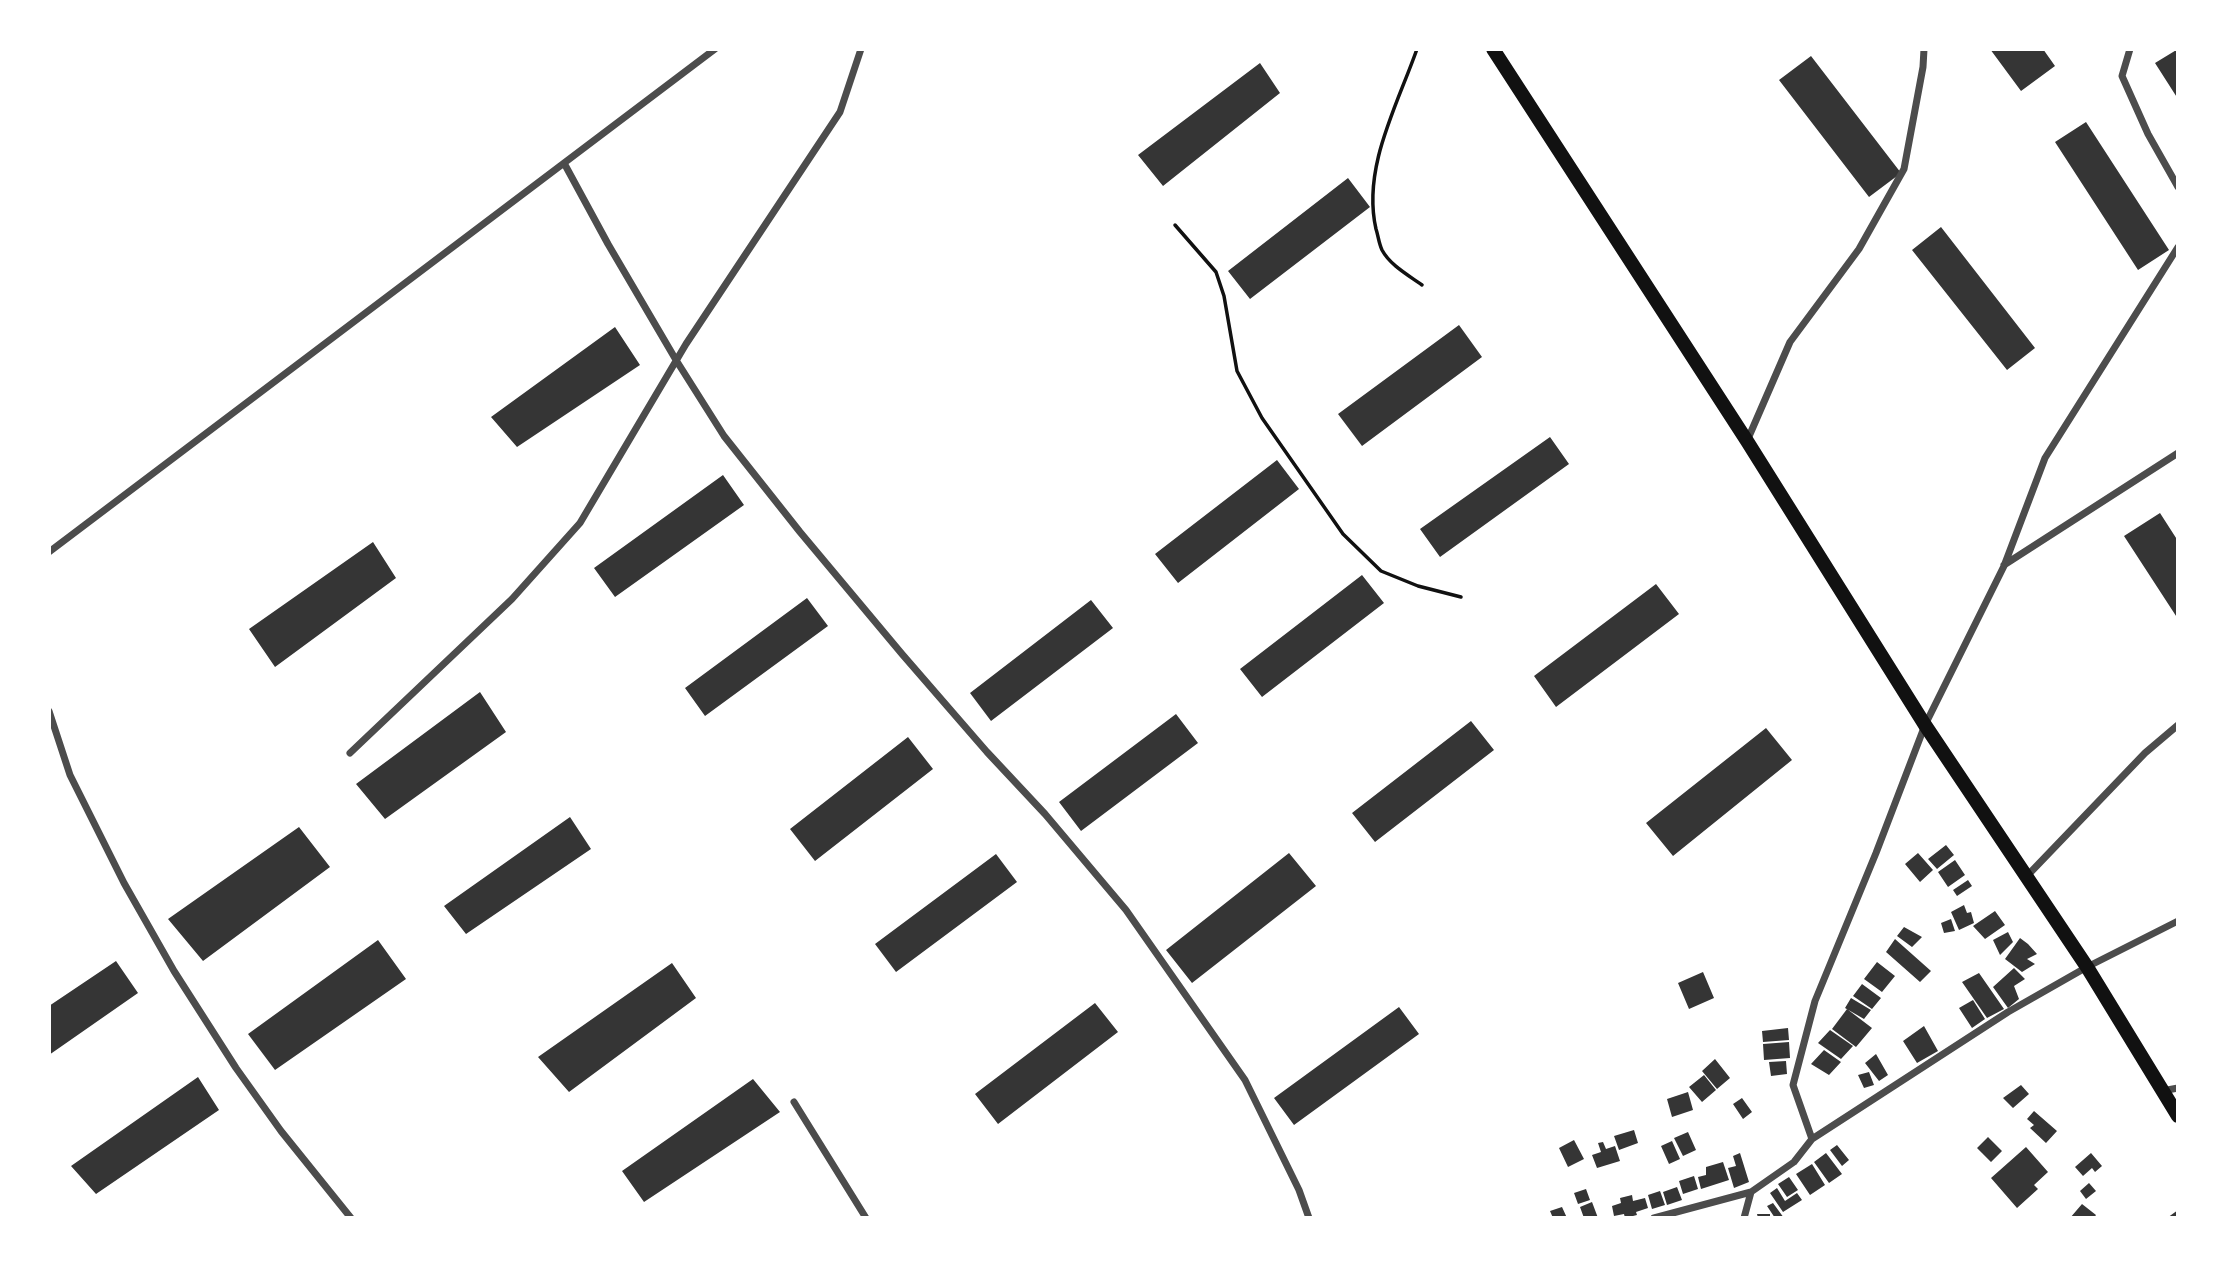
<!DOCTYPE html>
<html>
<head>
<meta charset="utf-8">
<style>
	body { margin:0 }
	#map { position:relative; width:2227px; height:1267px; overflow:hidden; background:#fff; font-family:Roboto,sans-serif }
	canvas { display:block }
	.frame { position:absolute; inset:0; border:51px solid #fff; pointer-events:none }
</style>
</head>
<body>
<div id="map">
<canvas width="2227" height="1267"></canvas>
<div class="frame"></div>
</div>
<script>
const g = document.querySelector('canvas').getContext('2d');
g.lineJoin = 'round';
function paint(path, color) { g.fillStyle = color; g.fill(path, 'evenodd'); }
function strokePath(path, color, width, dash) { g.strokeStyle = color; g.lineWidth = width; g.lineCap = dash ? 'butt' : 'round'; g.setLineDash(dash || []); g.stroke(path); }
paint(new Path2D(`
	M1990,49H2043L2055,66L2021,91Z
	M2178,49V99L2155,63Z
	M1811,56L1901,173L1869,197L1779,80Z
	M1260,63L1280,93L1163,186L1138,155Z
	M2086,122L2169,250L2138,270L2055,142Z
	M1348,178L1370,207L1250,299L1228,271Z
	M1941,227L2035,348L2007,370L1912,250Z
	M1459,325L1482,357L1362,446L1338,414Z
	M615,327L640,365L517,447L491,417Z
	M1550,437L1569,464L1440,557L1420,529Z
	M1277,460L1299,489L1178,583L1155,554Z
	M723,475L744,505L615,597L594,568Z
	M2160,513L2178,541V619L2124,536Z
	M373,542L396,578L275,667L249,629Z
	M1362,575L1384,603L1262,697L1240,669Z
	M1656,584L1679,614L1556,707L1534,676Z
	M807,598L828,626L705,716L685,688Z
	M1091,600L1113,628L991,721L970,693Z
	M480,692L506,732L385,819L356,784Z
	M1176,714L1198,743L1081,831L1059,802Z
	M1471,721L1494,750L1375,842L1352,813Z
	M1766,728L1792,760L1673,856L1646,823Z
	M908,737L933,769L815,861L790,829Z
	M570,817L591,849L466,934L444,906Z
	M299,827L330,867L203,961L168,919Z
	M1946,845L1954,855L1937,869L1928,859Z
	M1289,853L1316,886L1192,983L1166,950Z
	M1918,853L1933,870L1920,882L1905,864Z
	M996,854L1017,882L896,972L875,944Z
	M1955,860L1965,875L1948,887L1938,872Z
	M1968,880L1972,886L1957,896L1953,890Z
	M1964,905L1967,913L1971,912L1974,923L1959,930L1951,912Z
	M1995,911L2005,925L1985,939L1973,926Z
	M1951,919L1955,931L1944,933L1941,923Z
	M1904,927L1922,937L1912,947L1897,936Z
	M2008,932L2013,942L2000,955L1993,940Z
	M2020,938L2028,944L2037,954L2027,959L2035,964L2022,972L2005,959Z
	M1895,939L1931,971L1920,982L1886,952Z
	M378,940L406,979L275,1070L248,1034Z
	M116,961L138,993L49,1055V1006Z
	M1877,962L1895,976L1882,992L1864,979Z
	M672,963L696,998L569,1092L538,1057Z
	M2014,968L2025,979L2014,986L2019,999L2008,1008L1993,987Z
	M1703,972L1714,998L1689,1009L1678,983Z
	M1979,973L2004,1009L1987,1018L1962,982Z
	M1862,984L1881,998L1872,1009L1853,996Z
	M1851,998L1871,1010L1864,1019L1845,1008Z
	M1973,1000L1985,1019L1972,1028L1959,1008Z
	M1095,1003L1118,1032L998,1124L975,1094Z
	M1399,1007L1419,1034L1294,1125L1274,1098Z
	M1847,1009L1872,1028L1856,1047L1832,1029Z
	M1924,1026L1938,1051L1917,1063L1903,1041Z
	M1788,1028L1789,1040L1763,1042L1762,1031Z
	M1830,1030L1853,1046L1841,1059L1818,1043Z
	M1789,1042L1790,1058L1764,1060L1763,1044Z
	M1824,1050L1841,1062L1829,1075L1811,1064Z
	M1876,1054L1888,1075L1879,1081L1865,1063Z
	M1715,1059L1730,1078L1717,1089L1702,1071Z
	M1786,1061L1787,1074L1771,1076L1769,1062Z
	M1869,1072L1874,1085L1864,1088L1858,1075Z
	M1704,1075L1716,1090L1702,1102L1689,1087Z
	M198,1077L219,1110L96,1194L71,1166Z
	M753,1079L780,1112L644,1202L622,1171Z
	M2021,1085L2029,1094L2013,1108L2003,1098Z
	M1688,1092L1693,1110L1672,1117L1667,1099Z
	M1742,1098L1752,1112L1743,1119L1733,1104Z
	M2034,1111L2057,1131L2046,1143L2030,1128L2034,1125L2027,1119Z
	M1634,1130L1638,1143L1619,1150L1614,1136Z
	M1688,1132L1696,1150L1683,1156L1674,1138Z
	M1988,1137L2002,1151L1991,1162L1977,1148Z
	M1574,1140L1584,1159L1568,1167L1559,1148Z
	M1672,1141L1680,1159L1669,1164L1661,1146Z
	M1603,1142L1606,1149L1615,1146L1620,1161L1597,1168L1592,1155L1601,1152L1598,1143Z
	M1837,1145L1849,1160L1842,1166L1830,1150Z
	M2026,1147L2048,1172L2034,1185L2038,1189L2017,1208L1991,1178Z
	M1740,1153L1749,1182L1734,1188L1728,1168L1736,1166L1733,1156Z
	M1826,1153L1842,1174L1829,1183L1814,1162Z
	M2091,1153L2102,1166L2095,1172L2092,1168L2083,1176L2075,1167Z
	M1723,1162L1729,1180L1701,1189L1698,1177L1706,1175V1167Z
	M1812,1164L1825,1185L1810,1195L1796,1174Z
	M1694,1176L1698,1189L1683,1194L1679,1181Z
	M1789,1177L1798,1190L1787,1197L1778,1184Z
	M2089,1183L2096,1191L2086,1199L2080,1191Z
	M1677,1187L1682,1200L1667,1205L1663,1192Z
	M1777,1188L1785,1201L1797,1193L1802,1200L1783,1212L1770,1193Z
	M1586,1189L1590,1200L1578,1204L1574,1193Z
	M1660,1191L1665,1205L1652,1209L1648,1195Z
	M1632,1195L1633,1201L1645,1198L1648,1208L1636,1212L1637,1215L1625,1218L1624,1214L1614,1216L1612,1206L1621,1203L1620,1198Z
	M1592,1202L1598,1218H1584L1580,1207Z
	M1773,1203L1784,1218H1775L1767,1206Z
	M2082,1204L2096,1215L2094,1218H2070Z
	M1562,1207L1567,1218H1553L1550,1211Z
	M2178,1210V1218H2167Z
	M1757,1214H1770V1218H1758Z`), '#353535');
strokePath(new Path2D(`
	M1417,49C1397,106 1362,168 1376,229C1378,235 1379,244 1382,250C1390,265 1408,275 1422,285
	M1175,225L1216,272L1224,296L1237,371L1262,418L1343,534L1381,571L1418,586L1461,597`), '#111', 3.5);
strokePath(new Path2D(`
	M2130,49L2122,76L2148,134L2178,187
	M564,163L608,244L676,360L724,436L800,532L902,654L987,752L1045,814L1126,910L1245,1080L1299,1190L1309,1218
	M1747,441L1790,342L1859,249L1904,169L1923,67L1924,49
	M49,552L715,49
	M2004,565L2178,453
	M49,711L70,775L124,883L174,971L236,1068L281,1131L351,1218
	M350,753L512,599L580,523L686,344L840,112L861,49
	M2027,876L2145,753L2178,725
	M2162,1091L2178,1088
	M794,1102L866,1218
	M1812,1139L1793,1085L1815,1001L1876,853L1925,725L2004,566L2045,458L2178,247
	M1654,1218L1751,1192
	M1744,1218L1751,1192L1794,1162L1812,1139L2008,1012L2087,967L2178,921`), '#4c4c4c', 7);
strokePath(new Path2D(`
	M1493,49L1747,441L1925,725L2087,967L2178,1116`), '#111', 14);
</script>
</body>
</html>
